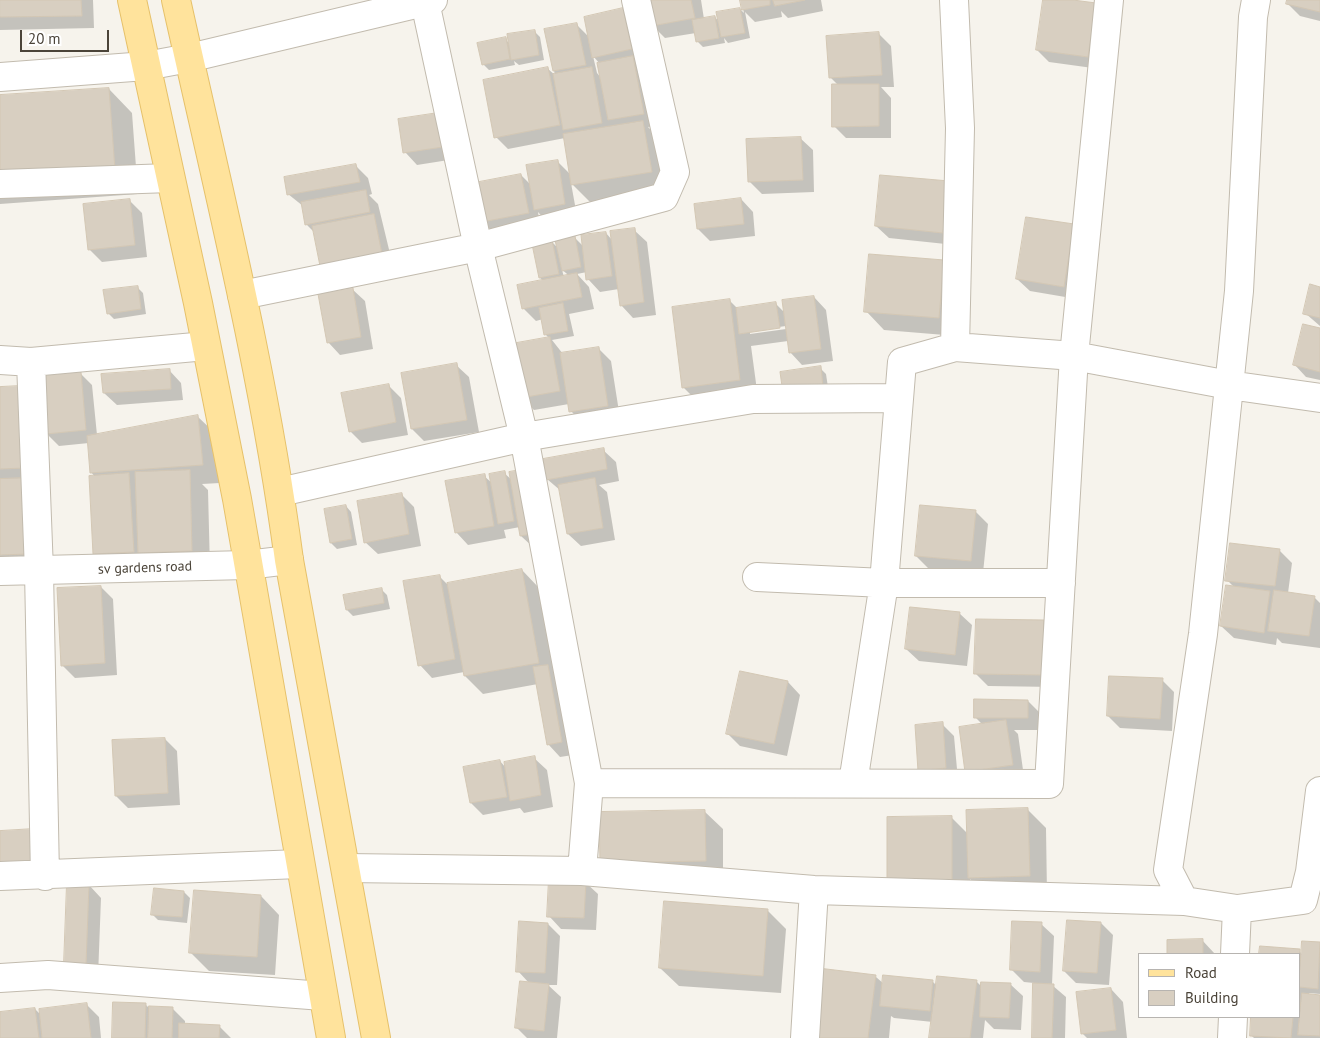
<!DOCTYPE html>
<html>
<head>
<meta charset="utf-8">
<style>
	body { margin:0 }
	#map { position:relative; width:1320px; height:1038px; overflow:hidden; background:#f6f3ec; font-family:"PT Sans",sans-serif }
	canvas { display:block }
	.legend { position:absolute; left:1138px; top:953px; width:162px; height:65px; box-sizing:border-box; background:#fff; border:1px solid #b7b4b0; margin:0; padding:6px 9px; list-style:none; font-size:15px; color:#4b4439 }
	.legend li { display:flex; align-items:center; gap:10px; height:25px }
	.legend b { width:25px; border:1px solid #b7b4b0 }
	.scale { position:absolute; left:20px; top:30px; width:89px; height:22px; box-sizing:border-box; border:2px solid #4b4439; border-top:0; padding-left:6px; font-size:15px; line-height:18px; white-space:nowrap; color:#4b4439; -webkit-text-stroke:4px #fff; paint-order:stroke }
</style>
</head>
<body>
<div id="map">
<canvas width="1320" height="1038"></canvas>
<ul class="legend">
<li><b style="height:6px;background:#ffe39c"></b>Road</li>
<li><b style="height:14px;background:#d8cfc1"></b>Building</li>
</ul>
<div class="scale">20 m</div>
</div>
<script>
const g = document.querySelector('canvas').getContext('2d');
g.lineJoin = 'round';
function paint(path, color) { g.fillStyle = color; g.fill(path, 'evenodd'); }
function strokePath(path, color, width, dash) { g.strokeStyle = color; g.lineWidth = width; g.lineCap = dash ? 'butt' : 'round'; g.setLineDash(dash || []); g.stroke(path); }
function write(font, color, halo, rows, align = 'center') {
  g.font = font + ' "PT Sans",sans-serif'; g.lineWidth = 4; g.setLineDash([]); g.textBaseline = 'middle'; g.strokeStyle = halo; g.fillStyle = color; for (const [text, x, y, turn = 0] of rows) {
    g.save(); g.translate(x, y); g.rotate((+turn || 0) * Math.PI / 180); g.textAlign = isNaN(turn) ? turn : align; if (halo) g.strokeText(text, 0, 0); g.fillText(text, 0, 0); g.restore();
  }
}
paint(new Path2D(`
	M0,0H93L94,28L0,30Z
	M648,0H701L704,19L715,17L719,22L740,9L744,13L741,0H821L823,11L788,18L781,11L782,17L755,22L745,12L750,38L728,43L724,38L725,43L703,47L697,41L696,33L665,38L653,26Z
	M1044,0L1095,4L1100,69L1049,62L1037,50Z
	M1289,0H1320V21L1300,16L1288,4Z
	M623,9L635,22L656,126L648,127L661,140L669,190L591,203L571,183L577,216L547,222L538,212L540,225L495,234L483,222L521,175L531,185L557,161L571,175L565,138L508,149L496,137L548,69L555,75L545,30L576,24L589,37ZM593,56L600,64L601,78L597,73Z
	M534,31L540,37L544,60L519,65L514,61L515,65L489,70L483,64L505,39L510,44Z
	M879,34L891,46L894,87H881L891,98V138H846L834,126L838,85L830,77Z
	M109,89L132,113L138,194L0,204V97Z
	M437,114L455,159L417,165L405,152Z
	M800,138L813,150L814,192L762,194L749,181Z
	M356,166L368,178L372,194L369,195L378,204L393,266L315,233L306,224L303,206L288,194Z
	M948,182L955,245L889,238L876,226Z
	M741,199L753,212L755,236L710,241L698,229Z
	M129,200L142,213L147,257L102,262L89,249Z
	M1074,225L1077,299L1030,291L1017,279Z
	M634,230L647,242L656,315L633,318L621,305L619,289L600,292L588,279L587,272L577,274L589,287L594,309L569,314L574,336L552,340L563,354L598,348L611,361L620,418L583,424L571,411L569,404L534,410L522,398L549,338L546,335L543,319L536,321L523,308L544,281L540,278L552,242L558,248L575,238L583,246L606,233L612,240ZM562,270L566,273L569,276L564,277Z
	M943,261L957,336L884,330L866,311Z
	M137,287L143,293L146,314L114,319L108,313Z
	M1320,288V326L1305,313Z
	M352,289L365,301L373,349L340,355L328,342Z
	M814,297L826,310L833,361L802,365L790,352L788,341L751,346L758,398L702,406L683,387L730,301L738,309L776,304L785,313ZM786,326V329L750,334V331Z
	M1320,329V380L1306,377L1294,364Z
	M456,365L469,377L479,432L424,441L412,429L402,374Z
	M820,368L826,374L829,394L790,399Z
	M169,370L181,383L183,400L117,405L104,393Z
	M80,373L92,385L97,435L197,416L216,434L220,483L202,484L208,490L210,569L107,566L95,554V477L91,472L89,443L59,446L47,434Z
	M388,385L401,398L408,435L362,443L350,431Z
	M19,387L46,572L0,573V388Z
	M603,450L616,462L619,481L599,485L607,492L615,540L581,546L568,534L561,491L547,479Z
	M504,473L512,480L534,548L521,536L520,527L504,530L506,538L468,545L456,532L484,476L492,483Z
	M402,495L414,507L421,546L378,554L365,542Z
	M346,506L351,512L357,545L337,549L331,543Z
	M975,511L988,524L983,573L928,568L916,556Z
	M1279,550L1292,563L1288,593L1314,597L1320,603V648L1282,643L1277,638L1276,645L1234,638L1221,626L1234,587L1227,580Z
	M522,570L540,589L573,755L560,757L548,744L538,684L483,694L465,676L464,672L432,678L420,665L439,576L447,584Z
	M101,587L113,599L117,675L75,678L62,665Z
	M381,589L387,595L390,609L353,616L347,610Z
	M959,613L972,625L967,666L919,661L906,649Z
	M1043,622L1056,634L1055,687L988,686L976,674Z
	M741,672L788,682L800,695L787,756L740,746L728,734Z
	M1162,680L1174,692L1172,731L1120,728L1108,716Z
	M1028,701L1040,713V730H1014L1018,734L1024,777L966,771L983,725L976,718Z
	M942,724L954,736L958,780L920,770Z
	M165,739L177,751L180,805L128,808L116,796Z
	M534,758L547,770L553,807L524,813L520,808L483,815L471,803L500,761L506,768Z
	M1027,809L1046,828L1047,894L987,896L970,879V898H907L952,818L968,834Z
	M704,811L723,829V879L620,881Z
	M585,882L598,894L596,930L561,929L549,916Z
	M89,885L101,898L98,977L77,976Z
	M184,892L190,898L187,923L158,920L152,914Z
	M261,896L279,915L275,975L209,971L190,952Z
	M767,910L786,929L781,993L679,986L660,968Z
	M1101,923L1113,935L1109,985L1076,983L1064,971Z
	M548,924L560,936L557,985H548L561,997L557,1038H527L516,1027L529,983L518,971Z
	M1041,924L1054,936L1052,985L1066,997L1065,1038H1033L1034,983L1024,982L1012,970Z
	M1202,940L1215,954H1168V942Z
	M1303,942L1320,944V994L1309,993V995L1320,996V1038H1254L1251,1035L1253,1017H1299V954H1260L1261,948L1299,951L1302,954Z
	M876,977L884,984L933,982L937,986L976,981L983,988L1010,984L1023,996L1021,1030L994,1029L985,1020L983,1038H931L933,1022L894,1018L891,1016L889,1038H811Z
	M1111,989L1123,1002L1127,1038H1087L1082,1033Z
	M86,1004L99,1017L101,1038H0V1013L35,1009L41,1015Z
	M145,1004L149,1008H172L185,1021V1024L219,1026L231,1038H113Z`), '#0003');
const building = new Path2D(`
	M0,0H81L82,16L0,17Z
	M647,0H691L695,18L652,26Z
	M740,0H770V5L742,10Z
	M773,0H805L775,6Z
	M1043,0H1073L1096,3L1088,57L1036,50Z
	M1287,0H1320V12L1286,4Z
	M623,8L632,49L592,58L584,17Z
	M740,8L745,33L721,37L716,12Z
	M715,16L719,38L696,42L692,20Z
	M577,23L586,65L553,71L544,29Z
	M535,30L539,55L511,60L507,34Z
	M879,32L882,75L829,78L826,36Z
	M506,37L510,59L482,65L477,43Z
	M633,56L644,114L608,120L597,63Z
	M548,67L560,125L494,138L483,80Z
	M592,67L602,123L563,130L553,74Z
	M832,84H879V126L832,127Z
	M109,88L115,170L0,179V95Z
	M438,113L443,147L403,153L398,119Z
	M643,121L652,172L571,185L563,134Z
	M801,137L803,180L748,182L746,139Z
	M558,160L565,204L534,210L526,165Z
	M356,164L360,182L287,195L284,177Z
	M521,174L529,213L482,222L474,183Z
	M880,175L949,181L943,233L875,226Z
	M366,190L370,212L305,225L301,202Z
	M741,198L744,224L697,229L694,204Z
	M130,199L135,245L88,250L83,204Z
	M374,214L382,254L320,266L312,226Z
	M1026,217L1074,224L1064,287L1016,279Z
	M635,228L644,302L620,306L610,231Z
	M606,232L612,276L586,280L581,235Z
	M575,236L581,267L562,271L555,240Z
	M552,240L559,274L539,278L532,244Z
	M869,254L944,260L939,318L864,312Z
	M577,273L582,297L522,309L517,285Z
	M1310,284L1320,287V318L1303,314Z
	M138,286L141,309L107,314L103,290Z
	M353,288L361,337L327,343L318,294Z
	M814,296L821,349L789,353L782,300Z
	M730,299L740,380L682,388L672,307Z
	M776,302L780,328L739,334L736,308Z
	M563,303L568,331L544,335L539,308Z
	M1303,324L1320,328V372L1293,365Z
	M550,337L560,391L521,398L511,344Z
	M599,347L608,406L569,412L560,353Z
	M457,363L467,420L411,429L401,373Z
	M821,366L823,388L783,393L780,372Z
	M170,369L171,389L103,393L101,374Z
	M81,372L86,430L46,434L40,376Z
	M389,384L396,422L349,432L341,393Z
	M20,386L24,468L0,469V387Z
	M198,415L203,465L90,473L87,436Z
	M604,448L607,469L546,480L543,459Z
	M526,469L537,533L520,536L509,472Z
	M190,470L192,551L138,553L135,472Z
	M505,471L514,521L498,524L489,474Z
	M129,473L134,552L93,554L89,476Z
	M485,474L494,526L455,533L445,481Z
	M26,478L28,554L0,555V479Z
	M595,478L603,528L567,534L558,485Z
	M402,493L409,534L364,543L357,501Z
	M346,505L352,539L330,543L324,509Z
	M920,505L976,510L971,561L915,556Z
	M1230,543L1280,549L1275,586L1225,581Z
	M522,569L539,663L464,676L447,583Z
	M440,575L455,659L418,666L403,581Z
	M1226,585L1270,591L1264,633L1220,626Z
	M101,586L105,663L61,666L57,588Z
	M382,588L384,603L346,610L343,595Z
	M1274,590L1315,596L1309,636L1268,631Z
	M910,607L960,612L955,655L905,649Z
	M976,619L1044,620L1043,675L974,674Z
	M548,665L562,742L547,745L533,667Z
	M740,671L788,681L774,744L726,734Z
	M1109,676L1163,678L1160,719L1107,716Z
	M974,699L1028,700V718H974Z
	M1006,720L1013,765L965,772L959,727Z
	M943,722L946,768L918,771L915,725Z
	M165,738L168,793L115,796L112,740Z
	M535,756L541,795L510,801L504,762Z
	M500,760L507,797L470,803L463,767Z
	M1028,808L1030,876L968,878L966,810Z
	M705,810L706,861L600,863L599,812Z
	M952,816V880H887V817Z
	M34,829L36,867L0,869V831Z
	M549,879L586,881L584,918L547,917Z
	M67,883L89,884L86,965L64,964Z
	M154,888L184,891L182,917L151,915Z
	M194,890L261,895L257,957L189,953Z
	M664,901L768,909L763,976L659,968Z
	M1067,920L1101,922L1097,973L1063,971Z
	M519,921L548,923L545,973L516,972Z
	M1012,921L1042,922L1040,972L1010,970Z
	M1203,939V954H1167V940Z
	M1302,941L1320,942L1318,989L1299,987Z
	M1260,946L1300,949L1299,959V954H1259Z
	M818,968L876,975L868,1038H809Z
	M883,975L933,980L930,1011L880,1006Z
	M937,976L977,980L970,1038H929Z
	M520,981L549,984L544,1031L515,1028Z
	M981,982L1011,983L1009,1018L980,1017Z
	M1033,983L1054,984L1052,1038H1032Z
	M1111,988L1116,1030L1081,1034L1076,992Z
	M1302,993L1320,995V1036L1298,1035Z
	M113,1002L146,1003L145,1038H112Z
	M87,1003L91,1038H42L39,1009Z
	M149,1006L173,1007L172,1038H148Z
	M35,1008L39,1038H0V1012Z
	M1251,1017H1293L1291,1038L1250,1036Z
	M179,1023L220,1025L219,1038H179Z`);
paint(building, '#d8cfc1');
strokePath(building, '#d3c7b4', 1);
const minor = new Path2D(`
	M954,0L960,128L955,347
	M425,2L478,247L524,437L589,783L582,871
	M0,77L146,66L189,58L433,0
	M0,184L170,178
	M242,295L478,247L664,197L675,172L636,0
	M0,360L31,362L206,346
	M31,362L39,571L45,876
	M280,492L524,437L753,399L897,398
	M0,571L247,565L289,560
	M757,577L884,583H1061
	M589,783L1049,784L1074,356L1109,0
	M853,783L884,583L902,362L955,347L1074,356L1229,385L1320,398
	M346,868L582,871L814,890L1184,901
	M0,876L299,864
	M1237,909L1303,900L1310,872L1320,791
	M1235,954L1237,909L1184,901L1168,870L1203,634L1239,291L1253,17L1256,0
	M0,978L48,975L323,996
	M805,1038L814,890
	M1232,1038L1233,1017`);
const major = new Path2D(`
	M132,0L198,303L237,499L331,1038
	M176,0C217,186 264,371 289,560L376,1038`);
strokePath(minor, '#c2bbae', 30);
strokePath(major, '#e6c16a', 30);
strokePath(minor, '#fff', 28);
strokePath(major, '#ffe39c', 28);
write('14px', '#4b4439', '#fff', [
	["sv gardens road",145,568,-2]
]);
</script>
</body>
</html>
